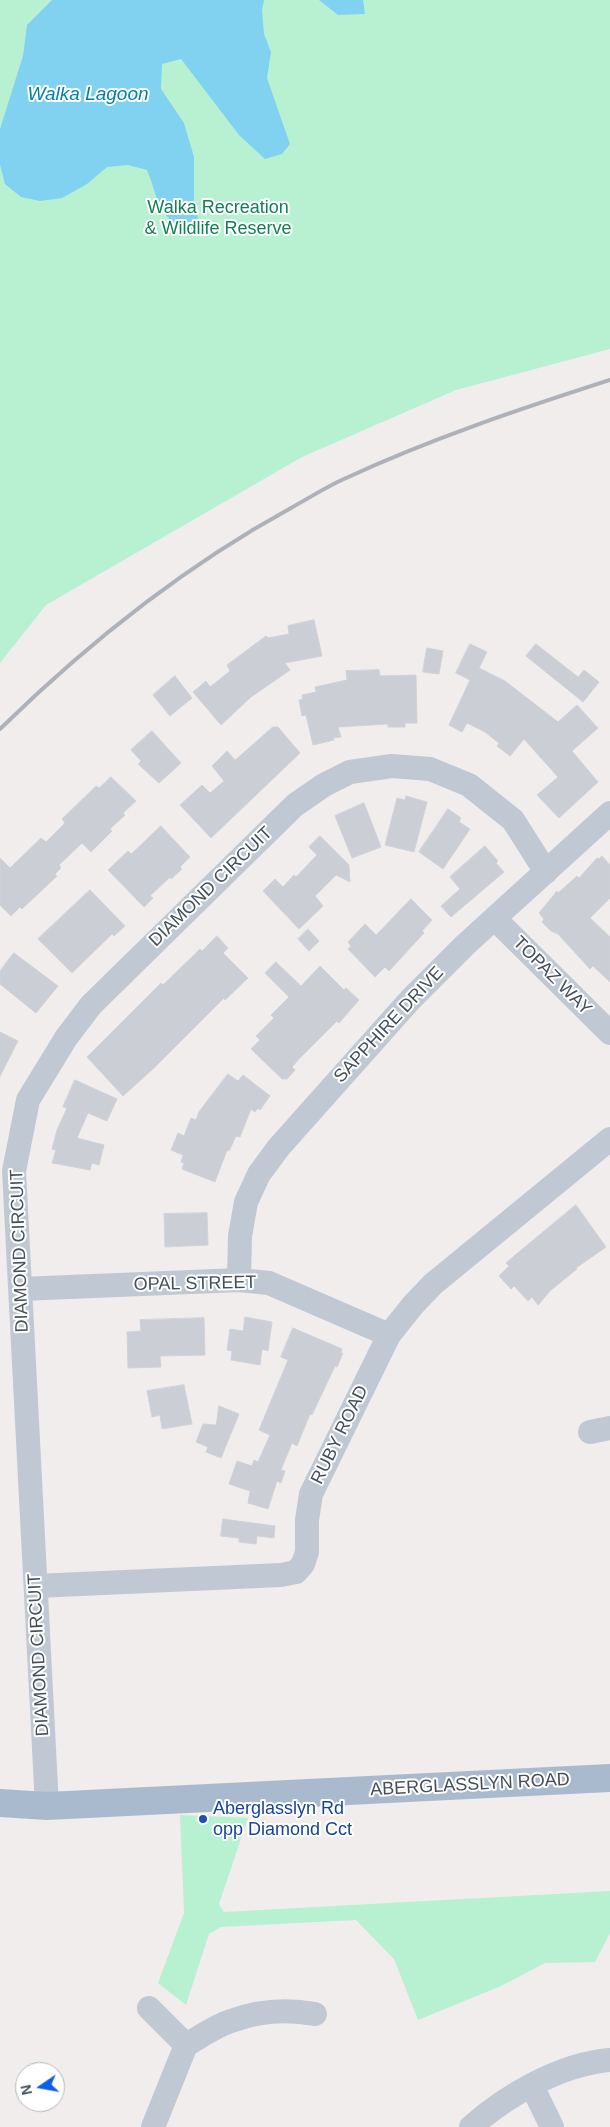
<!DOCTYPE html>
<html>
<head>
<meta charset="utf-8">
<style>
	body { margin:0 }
	#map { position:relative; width:610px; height:2127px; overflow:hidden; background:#f0edec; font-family:Helvetica,sans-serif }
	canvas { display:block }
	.north { position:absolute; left:15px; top:2062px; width:50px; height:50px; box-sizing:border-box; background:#fff; border:1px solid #b4b9bd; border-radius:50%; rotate:258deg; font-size:14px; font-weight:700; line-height:20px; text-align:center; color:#444f5b }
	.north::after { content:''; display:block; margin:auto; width:18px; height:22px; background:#0d5ee9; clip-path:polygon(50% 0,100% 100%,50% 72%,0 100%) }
</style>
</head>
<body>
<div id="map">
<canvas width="610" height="2127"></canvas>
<div class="north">N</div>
</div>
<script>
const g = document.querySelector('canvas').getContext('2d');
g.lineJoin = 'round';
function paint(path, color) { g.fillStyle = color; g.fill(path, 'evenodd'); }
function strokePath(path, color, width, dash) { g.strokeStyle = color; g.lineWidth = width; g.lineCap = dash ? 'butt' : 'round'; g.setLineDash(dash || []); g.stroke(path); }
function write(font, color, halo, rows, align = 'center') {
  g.font = font + ' Helvetica,sans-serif'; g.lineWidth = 4; g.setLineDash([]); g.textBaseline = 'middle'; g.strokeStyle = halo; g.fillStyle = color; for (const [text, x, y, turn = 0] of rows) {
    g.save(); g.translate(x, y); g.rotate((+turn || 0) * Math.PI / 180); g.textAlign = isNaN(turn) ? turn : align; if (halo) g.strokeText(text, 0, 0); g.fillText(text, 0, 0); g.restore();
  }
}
paint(new Path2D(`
	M0,0H610V349L456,390L302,457L46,605L0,663Z
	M180,1815L248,1818L219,1904L224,1912L610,1891V1933L595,1962L545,1963L501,1986L418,2020L394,1959L356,1920L221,1927L209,1934L186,2005L158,1983L184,1913Z`), '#b7f1d1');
paint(new Path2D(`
	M52,0H264L262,10L264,34L271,52L267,78L290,144L282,154L265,159L239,135L181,59L162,64L161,89L184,123L194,157V200L198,217L194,231C158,222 159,200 147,170L128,165L107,167L87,184L62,198L40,201L21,197L5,184L0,165V129L23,56L27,25Z
	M319,0H363L365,14L338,15Z`), '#81d2f1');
const building = new Path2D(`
	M314,620L322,656L285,663L290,670L251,697L221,725L193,692L206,681L210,687L230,671L227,665L266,636L268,638L289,634L288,626Z
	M470,644L487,652L479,668L505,681L558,722L577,705L598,728L572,751L598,782L559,818L537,795L558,777L524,739L510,756L497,746L499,743L485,732L467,723L462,732L449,725L470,680L456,673Z
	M536,644L578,677L584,670L599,682L583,702L526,656Z
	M427,648L443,651L439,674L423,672Z
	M379,670L380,676L416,675L417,723H405V727H388V724L338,727L341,737L333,738L334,740L313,745L306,715L302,716L299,700L303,699L302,695L316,692L315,687L347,680L346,671Z
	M175,676L192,698L170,716L153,695Z
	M273,727H278L300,753L211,838L180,805L202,785L210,793L224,781L212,766L227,751L235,760Z
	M152,731L181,763L159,783L138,764L141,761L131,750Z
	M111,777L136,801L123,813L125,815L110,829L112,831L91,852L82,843L59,865L61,868L55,874L57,876L22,909L20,907L11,916L0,905V858L10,868L41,838L46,842L65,823L62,819L96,786L99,788Z
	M406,796L427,802L414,852L385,845L397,798L405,800Z
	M364,803L381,847L352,858L335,816Z
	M448,809L461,818L459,822L470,829L443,869L419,852Z
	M161,826L190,857L180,867L182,869L171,879L170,877L150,896L153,898L144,907L108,870L128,851L131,854Z
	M320,836L349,865L350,882L336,875L315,896L323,906L299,929L263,891L275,879L283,887L294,875L296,877L317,855L309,847Z
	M485,846L498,861L496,863L504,872L451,917L441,906L460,889L450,877Z
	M602,856L610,865V898L590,918L610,937V982L593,966L590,969L558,934L551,931L542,922L544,919L539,913L557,891L558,893L577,876L579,878L597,858L599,859Z
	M90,890L125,926L114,936L112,934L72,973L38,939Z
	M411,899L432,920L422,931L424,933L389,971L385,967L375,977L348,949L351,946L348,942L365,924L376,935Z
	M308,929L319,941L309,951L298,939Z
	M217,936L228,948L223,953L248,978L225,1000L224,998L155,1067L123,1096L87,1057L161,983L163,985L200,949L202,951Z
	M14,953L58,986L36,1013L0,984V971Z
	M276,962L301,986L320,966L344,990L346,988L359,1000L339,1023L337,1021L301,1057L292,1067L295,1070L287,1079H282L251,1049L260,1040L256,1036L274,1018L271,1015L289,997L265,973Z
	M0,1032L18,1041L0,1076Z
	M228,1074L238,1081L243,1075L270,1096L260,1110L258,1108L255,1112L251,1109L240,1137L236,1136L229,1151L227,1150L215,1182L182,1169L184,1163L181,1162L183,1155L171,1150L178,1133L184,1136L191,1118L196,1120L199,1112Z
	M75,1080L117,1099L107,1121L88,1113L77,1138L104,1145L99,1165L92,1163L90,1170L52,1163L56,1150L52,1149L57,1130L67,1108L63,1107Z
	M576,1205L606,1247L576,1268L577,1269L551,1290L538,1305L532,1297L528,1301L514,1286L511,1289L499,1276L509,1266L506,1263L520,1251Z
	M207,1213L208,1245L165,1247L164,1214Z
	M245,1317L272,1322L268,1351L262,1349L260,1365L231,1360L232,1351L227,1350L230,1329L243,1331Z
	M204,1318L205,1355L160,1356L161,1367L128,1368L127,1332L141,1331L140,1320Z
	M293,1328L342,1349L341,1353H343L337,1367L335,1366L312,1415L310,1414L297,1446L292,1443L281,1470L285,1471L281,1483L277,1481L268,1509L248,1503L250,1491L229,1484L237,1461L252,1466L254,1460L258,1462L270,1435L259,1430L288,1360L281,1357Z
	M184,1385L192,1424L162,1429L160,1415L152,1417L147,1391Z
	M219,1406L239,1414L221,1458L206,1452L208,1447L196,1442L203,1424L216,1425Z
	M223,1519L275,1526L274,1538L257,1536L256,1544L239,1542V1538L221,1536Z`);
paint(building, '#cbced5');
strokePath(building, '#d0d2d9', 1);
strokePath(new Path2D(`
	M495,919L610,1033
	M239,1280L240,1236L246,1202L259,1174L279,1147L410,1000L465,945L610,813
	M21,1289L239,1280L269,1283L389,1335
	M590,1432L610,1428
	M36,1586L281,1575L296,1572L303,1564L307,1552V1520L311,1494L389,1335L413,1305L433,1284L610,1139
	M47,1806L14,1171L28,1100L66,1038L91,1005L295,805L324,785L350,772L392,766L430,769L469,785L513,820L546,872
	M149,2008L186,2045
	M532,2086L552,2127
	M153,2127L186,2045C200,2037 215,2026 231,2021C258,2011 287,2009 315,2014
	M471,2127C507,2095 561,2064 610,2060`), '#bfc8d3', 24);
strokePath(new Path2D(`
	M0,1803L47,1806L610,1778`), '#aabace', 28);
strokePath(new Path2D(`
	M0,729C88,643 183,567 291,508C309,498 326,487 344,479C430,439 520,409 610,380`), '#aeb1b8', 4);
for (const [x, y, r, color] of [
	[203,1819,5,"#1a4fb4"]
]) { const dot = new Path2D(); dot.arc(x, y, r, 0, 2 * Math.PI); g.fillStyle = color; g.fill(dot); strokePath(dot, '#fff', 2); }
write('18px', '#108150', '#fff', [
	["Walka Recreation",218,208],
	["& Wildlife Reserve",218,229]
]);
write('18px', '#444f5b', '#fff', [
	["DIAMOND CIRCUIT",211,887,-44],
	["TOPAZ WAY",552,976,45],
	["SAPPHIRE DRIVE",389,1025,-47],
	["DIAMOND CIRCUIT",20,1251,-92],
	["OPAL STREET",195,1284,-1],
	["RUBY ROAD",340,1435,-64],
	["DIAMOND CIRCUIT",39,1655,-93],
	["ABERGLASSLYN ROAD",470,1785,-3]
]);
write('18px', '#164399', '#fff', [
	["Aberglasslyn Rd",213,1809],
	["opp Diamond Cct",213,1830]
], 'left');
write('italic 19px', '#037faf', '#fff', [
	["Walka Lagoon",88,95]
]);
</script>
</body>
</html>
